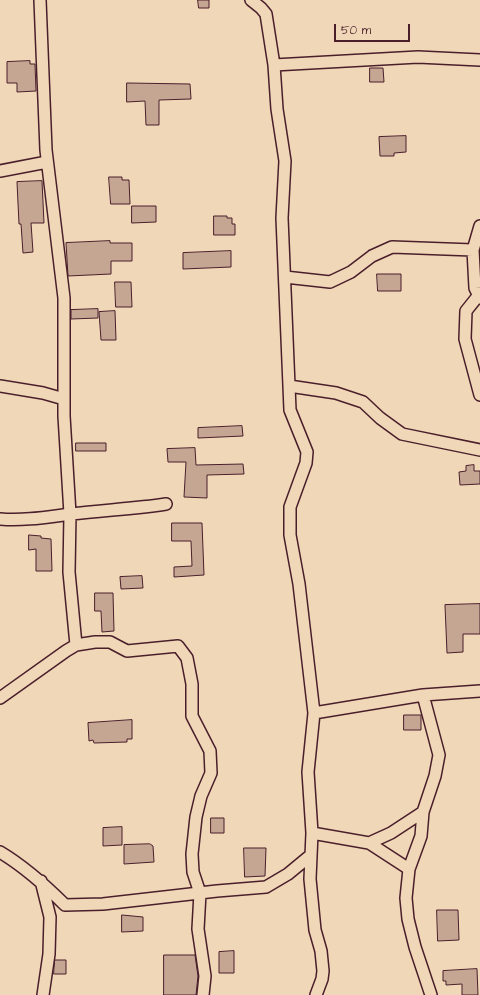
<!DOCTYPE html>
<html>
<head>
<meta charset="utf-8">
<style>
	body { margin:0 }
	#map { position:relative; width:480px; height:995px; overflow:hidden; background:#f0d7b8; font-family:"Architects Daughter",sans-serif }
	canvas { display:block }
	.scale { position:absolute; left:334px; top:24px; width:76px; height:18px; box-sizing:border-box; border:2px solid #4a1f2b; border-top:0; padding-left:5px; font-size:12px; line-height:14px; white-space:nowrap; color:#4a1f2b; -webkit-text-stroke:3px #f0d7b8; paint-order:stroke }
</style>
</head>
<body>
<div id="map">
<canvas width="480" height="995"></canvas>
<div class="scale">50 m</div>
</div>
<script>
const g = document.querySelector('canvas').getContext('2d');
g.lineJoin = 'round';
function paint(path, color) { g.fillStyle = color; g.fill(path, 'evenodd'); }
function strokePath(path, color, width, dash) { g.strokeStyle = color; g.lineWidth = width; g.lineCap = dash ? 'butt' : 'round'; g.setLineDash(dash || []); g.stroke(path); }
const building = new Path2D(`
	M198,0H209V8H199Z
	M30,61V64H35L36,91L17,92V83H7V62Z
	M370,68H383L384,82H370Z
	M127,83L190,84L191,99L159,100V125H146L145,101L127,102Z
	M406,136V152L394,153V156H380L379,137Z
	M109,177H122V180H129L130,204H111Z
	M42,181L44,223H31L33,252L23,253L21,224H19L17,182Z
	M132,206H156V222L132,223Z
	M214,216H227V218H232V224H235V235H214Z
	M110,241V243H132V261H111V274L68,276L66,243Z
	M231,251V267L183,269V253Z
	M377,274H401V291H378Z
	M115,282H131L132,307H116Z
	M98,309V318L71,319V310Z
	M115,311L116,340H101L99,312Z
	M242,426L243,436L198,438V428Z
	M76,443H106V451H76Z
	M195,448L196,465L243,464L244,474L207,475V498L184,497L186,462H168L167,449Z
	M474,465V471H480V484L460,485L459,472L466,471V466Z
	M172,523H202L204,575L174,577V567L192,566L191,541H172Z
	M29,535L41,536V538L51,539L52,571H36V549L29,550Z
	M142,576L143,588L121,589L120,577Z
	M95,593H113L114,631L102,632L101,611H95Z
	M480,604V634H463V652L447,653L445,605Z
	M404,715H421V730H404Z
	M132,720V739H127V742L94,743L93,740L89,741L88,723Z
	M211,818H224V833H211Z
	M122,827V845L103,846V828Z
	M150,844L153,846L154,862L124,864V845Z
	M244,848H266L265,876L245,877Z
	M437,910H458L459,940L438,941Z
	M122,915L143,917V931L122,932Z
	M234,951V973H219V952Z
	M164,955H195L198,976L196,995H164Z
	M55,960H66V974H54Z
	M477,969L478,995H462V984L446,985V981H443V971Z`);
paint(building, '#c4a693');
strokePath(building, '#4a1f2b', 1);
const street = new Path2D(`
	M40,0L46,150L64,298V416L70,514L69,572L76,645
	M251,0L261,8L266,14L274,65L277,109L285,161L282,218L290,410L307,452L306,463L290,507V535L299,584L314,713L308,772L312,833L310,879L315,930L321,951L323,971L322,979L316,995
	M274,65L418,57L480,60
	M0,171L47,162
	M480,226L473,250L475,288L480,298
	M285,277L330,282L351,272L372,256L392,247L473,250
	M478,296L466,311L465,339L480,395
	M0,386L43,393L64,399
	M289,386L336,393L363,402L380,418L402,434L480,450
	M0,519C24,521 47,517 71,514C102,510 134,509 166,504
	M0,698L66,651L76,645L95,642H110L127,651L178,646L187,658L192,684V716L210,751L211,773L201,796L196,817L192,854L193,872L200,893L198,929L205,976L203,995
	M314,713L423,695
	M312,833L369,843L409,869
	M369,843L391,833L423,812
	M0,852C25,867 45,885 65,905L103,904L217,891L266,887L288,874L311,855
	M41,881L50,917L49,954L43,995
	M431,995L415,947L408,919L406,898L409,869L421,836L423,812L435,776L439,755L423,695L480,691`);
strokePath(street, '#4a1f2b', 14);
strokePath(street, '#f0d7b8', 11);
</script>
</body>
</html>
